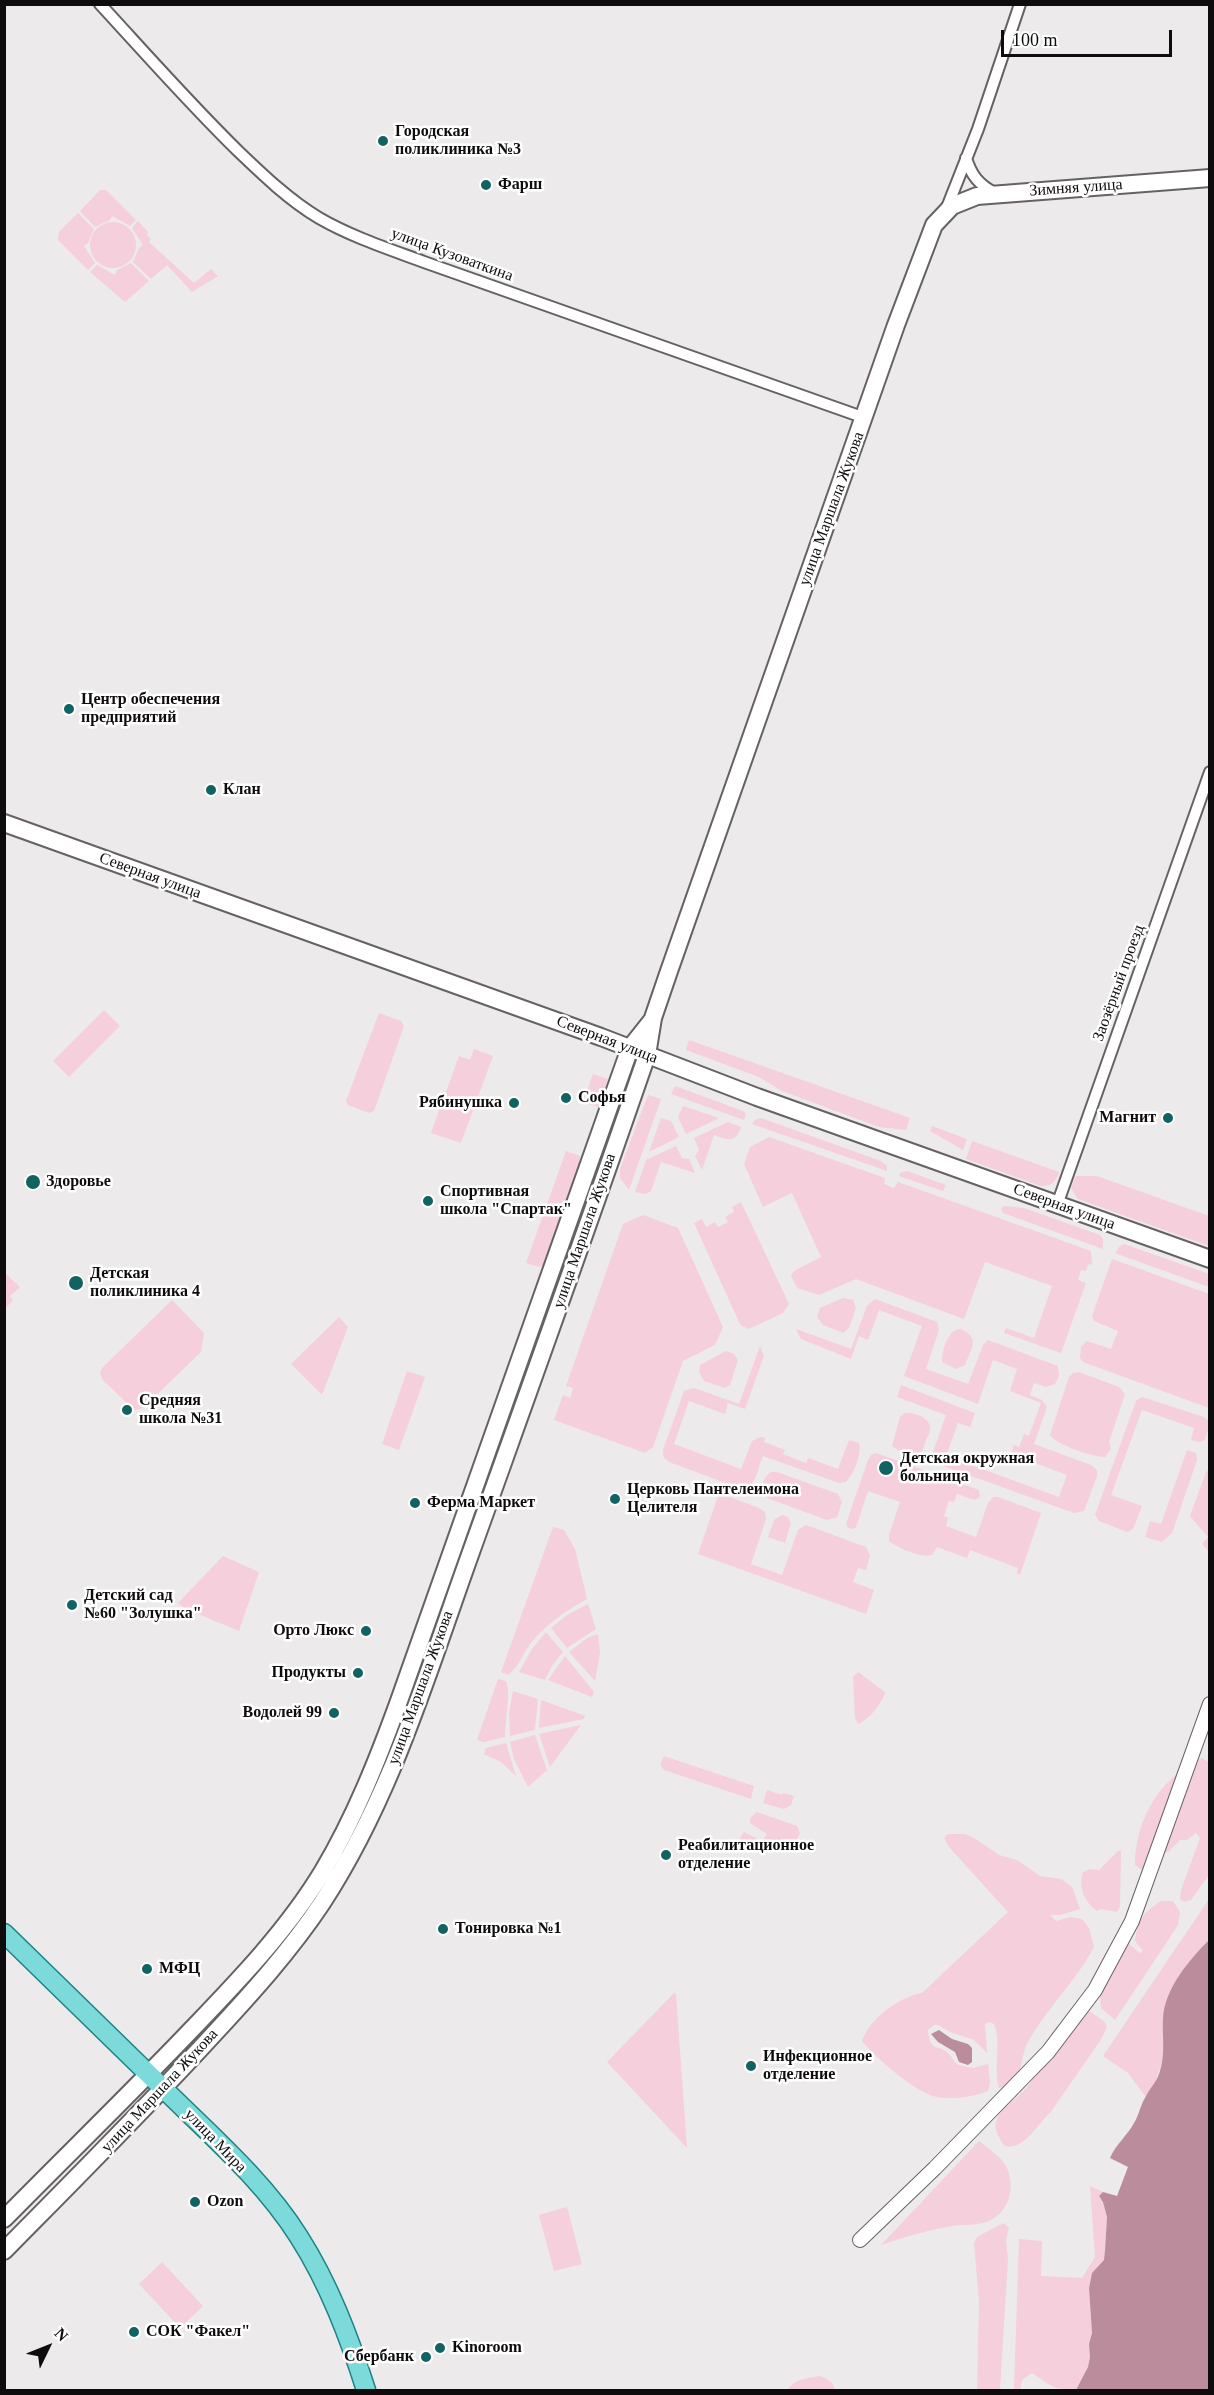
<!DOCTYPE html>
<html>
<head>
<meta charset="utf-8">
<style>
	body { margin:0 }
	#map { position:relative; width:1214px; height:2395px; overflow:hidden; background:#edeaeb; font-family:"Times New Roman",serif }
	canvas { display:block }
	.frame { position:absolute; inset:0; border:6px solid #0e0c0d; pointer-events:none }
	.north { position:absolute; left:18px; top:2317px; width:60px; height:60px; -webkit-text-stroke:4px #fff; paint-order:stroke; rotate:47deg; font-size:16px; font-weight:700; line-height:24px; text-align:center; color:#0e0c0d }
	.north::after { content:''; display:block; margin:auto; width:21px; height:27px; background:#0e0c0d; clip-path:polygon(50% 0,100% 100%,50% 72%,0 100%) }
	.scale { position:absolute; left:1001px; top:30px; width:171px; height:27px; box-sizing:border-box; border:3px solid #0e0c0d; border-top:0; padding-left:8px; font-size:18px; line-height:21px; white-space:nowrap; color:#0e0c0d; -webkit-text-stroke:4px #fff; paint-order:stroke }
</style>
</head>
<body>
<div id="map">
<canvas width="1214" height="2395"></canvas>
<div class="frame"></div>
<div class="north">N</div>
<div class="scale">100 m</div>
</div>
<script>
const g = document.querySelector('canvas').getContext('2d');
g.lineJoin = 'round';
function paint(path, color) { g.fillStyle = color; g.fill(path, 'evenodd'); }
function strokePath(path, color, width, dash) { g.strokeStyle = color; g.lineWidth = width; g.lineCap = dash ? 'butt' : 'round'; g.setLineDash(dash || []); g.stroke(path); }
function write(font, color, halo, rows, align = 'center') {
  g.font = font + ' "Times New Roman",serif'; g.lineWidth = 5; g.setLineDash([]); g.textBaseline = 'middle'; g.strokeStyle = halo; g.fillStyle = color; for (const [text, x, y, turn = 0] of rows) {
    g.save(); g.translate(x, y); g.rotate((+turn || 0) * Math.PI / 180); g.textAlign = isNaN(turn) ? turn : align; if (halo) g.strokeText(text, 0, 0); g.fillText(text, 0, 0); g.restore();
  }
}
paint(new Path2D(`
	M100,190H106L136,220L130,226L112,216L110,220L95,227L80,211Z
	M78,213L94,229L88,243L84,246L95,263L88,270L58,240L59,232Z
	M138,221L148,232L147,235L151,239L149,242L194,283L211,269L218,276L192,292L167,265L151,279L133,262L139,248L143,245L132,228Z
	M90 245a23 23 0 1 1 46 0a23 23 0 1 1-46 0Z
	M131,263L149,281L125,302L90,272L97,265L115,275L117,270Z
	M104,1010L120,1026L69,1077L53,1061Z
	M379,1013L401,1021L404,1026L374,1111L369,1113L348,1105L346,1101Z
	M689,1040L910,1118L906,1130L879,1127L782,1091L759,1077L686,1050Z
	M474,1049L493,1056L461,1143L431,1133L459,1056L470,1060Z
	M593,1074L608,1079L598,1107L583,1102Z
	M675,1086L743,1111L746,1114L744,1120L671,1094Z
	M648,1095L661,1099L629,1190L620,1178V1169Z
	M683,1106L719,1118L686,1134L678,1117Z
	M661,1118L671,1121L679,1137L649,1152Z
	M761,1118L881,1161L887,1166V1171L752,1124L755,1120Z
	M728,1122L741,1127C736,1144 728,1140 714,1135L702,1170L695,1156L699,1150L694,1138Z
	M932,1126L967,1139L963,1150L930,1131Z
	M769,1137L885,1178L884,1184L894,1188L898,1182L1091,1251L1092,1265L1088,1264L1086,1271L1081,1270L1078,1280L1086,1283L1061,1353L1004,1333L1006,1328L1034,1338L1052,1286L985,1262L964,1319L856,1279L819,1295L797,1288L791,1275L794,1271L821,1257L792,1193L763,1207L744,1164L750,1147Z
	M972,1141L1059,1172C1056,1182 1052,1186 1041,1186L966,1159Z
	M676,1146L682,1158L689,1159L695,1173L661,1162L651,1191L645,1194L635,1192L646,1160Z
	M566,1151L580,1156L577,1181L547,1263L539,1267L526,1263Z
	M597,1164L601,1165L467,1541L463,1539Z
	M907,1171L946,1185L943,1191L899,1176L900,1173Z
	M1076,1176H1097L1209,1216V1246L1078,1199L1071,1188Z
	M741,1202L789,1304L783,1313L749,1329L742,1326L739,1322L694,1223L702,1219L706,1227L715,1222L718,1227L728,1222L725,1217L734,1212L732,1207Z
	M1004,1206L1024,1208L1100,1235L1103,1239V1249L1003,1213L1001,1209Z
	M643,1215L678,1228L723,1327L715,1345L683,1361L653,1447L645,1453L554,1420L563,1395L570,1398L573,1388L566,1386L623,1224Z
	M1124,1244L1209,1274V1287L1115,1253L1120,1246Z
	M1112,1259L1209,1294V1408L1083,1362L1080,1358L1081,1347L1087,1341L1111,1349L1118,1331L1094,1321L1092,1316Z
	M4,1272L20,1287L10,1296L13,1300L5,1309Z
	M843,1298L853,1300L856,1308L849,1328L843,1333L823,1325L817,1317L820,1308Z
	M875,1299L937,1322L939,1330L926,1369L968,1384L983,1345L988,1340L1058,1366L1059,1376L1055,1384L1046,1387L1034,1383L1030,1395L1042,1400L1047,1407L1034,1444L1091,1465L1097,1470V1476L1084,1511L1074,1513L935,1463L931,1458L946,1415L897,1397L901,1385L975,1413L970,1427L958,1423L946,1456L1059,1497L1067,1475L1011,1454L1014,1445L1019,1447L1024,1434L1029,1436L1041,1403L1010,1391L1017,1369L993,1360L978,1404L904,1376L922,1326L879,1310L868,1340L859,1336L851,1359L801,1339L796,1329L851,1349L867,1306Z
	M172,1300L204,1333L201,1352L143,1408L134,1410L102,1379L100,1373L102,1368Z
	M339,1317L348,1327L322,1395L291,1364Z
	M960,1329C981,1337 971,1349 965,1365L956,1369L942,1362C942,1350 947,1331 960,1329Z
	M760,1346L764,1356L745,1409L728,1403L725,1414L689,1401L674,1444L741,1469L752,1441L761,1437L765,1438L764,1442L785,1450L783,1454L806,1463L808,1458L838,1469L849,1440L859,1443C862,1454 854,1474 846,1482L839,1483L763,1456C757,1469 757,1490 739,1488L669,1462L664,1458L663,1450L684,1391L694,1388L739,1404Z
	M726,1351L734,1354L738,1360L730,1385L725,1388L704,1381L699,1372L700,1365Z
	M407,1371L425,1377L399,1450L382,1444Z
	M1079,1372L1119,1387L1125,1394L1109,1442L1111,1449L1105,1457C1093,1457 1056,1445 1050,1435L1069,1377L1073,1373Z
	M1142,1397L1204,1417L1209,1421V1427L1205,1440L1200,1442L1191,1440L1194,1428L1142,1410L1111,1495L1142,1506L1134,1527L1130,1531L1127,1532L1099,1521L1095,1515L1136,1401Z
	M904,1413C913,1412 931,1417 930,1429C930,1433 927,1438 925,1442C924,1446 923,1453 918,1455C911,1459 897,1450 892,1446L900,1417Z
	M1187,1450L1196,1453L1197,1460L1172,1533L1162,1542L1145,1537L1150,1521L1161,1524Z
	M876,1453L979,1490L980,1497L975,1500L957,1494L954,1502L949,1501L944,1516L948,1518L946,1526L976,1537L988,1503L993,1497H998L1041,1513L1020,1575L1017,1574L1018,1568L970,1550L967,1558L937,1547L932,1555C921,1558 898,1548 889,1541V1535L900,1502L868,1491L856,1527L853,1529L848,1528L846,1524L868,1460L871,1455Z
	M1209,1470H1210L1209,1552L1202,1544L1208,1537L1190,1516L1206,1472Z
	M771,1472H777L838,1494L842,1502L837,1517L827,1520L767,1498C759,1491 762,1478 771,1472Z
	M719,1493L759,1508L765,1512L766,1519L751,1564L782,1575L798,1530L806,1525L866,1547L870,1555L866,1570L858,1568L853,1582L874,1590L866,1614L698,1554Z
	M782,1515L788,1517L791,1523L785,1543L768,1537L774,1520Z
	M553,1527L564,1530L575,1549L587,1599C565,1611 546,1624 530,1644C522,1655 519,1667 508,1675L501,1672Z
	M223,1556L259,1572L239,1631L186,1609L178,1603Z
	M588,1604L596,1629L567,1648L551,1628L567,1615Z
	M546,1632L563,1652L552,1666L545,1680L519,1672L532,1649Z
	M598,1634L600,1653L595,1681L569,1652L587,1638Z
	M565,1656L594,1692L592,1697L548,1680Z
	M858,1672L885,1692C883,1703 868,1720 858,1724L855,1718L853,1677Z
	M498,1679L506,1681C511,1693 505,1722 505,1737L484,1742L477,1740Z
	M513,1691L538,1699L535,1730L510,1736L509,1713Z
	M541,1700L585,1716L584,1719L539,1728Z
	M581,1725L550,1767L539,1734Z
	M535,1735L547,1770L528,1787L514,1759L510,1742Z
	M506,1743L516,1776L501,1762L484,1754L486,1748Z
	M664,1756L754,1786L751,1799L664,1770L660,1765Z
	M1202,1758L1209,1762V1875L1191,1900L1184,1902L1180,1899L1181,1890L1200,1838L1196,1833L1187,1840H1180L1168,1852L1158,1853L1145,1872L1135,1865C1135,1820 1160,1777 1202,1758Z
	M767,1790L782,1795L783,1793L794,1796L791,1805L784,1809L763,1803Z
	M757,1812L797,1826L800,1833L794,1845L783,1851L733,1850L744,1832L762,1841L767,1834L750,1823V1818Z
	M948,1834H965L974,1838L999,1855L1017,1860L1040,1876L1061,1879L1072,1887L1080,1909L1060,1915H1050L1056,1921L1071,1917L1082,1919L1089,1928L1094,1947C1076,1981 1047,2008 1028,2042C1019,2058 1024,2087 999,2088C993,2067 1002,2043 994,2024L990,2022L985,2024L987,2053L974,2040L948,2031L938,2025H934L928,2030C930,2054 939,2043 949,2054C952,2057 954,2062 958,2065L973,2068L988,2064L990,2083L988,2091C972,2097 953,2100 937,2097C917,2094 875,2057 862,2041C870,2018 899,1997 922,1993L1008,1912L949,1847L944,1838Z
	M1118,1851H1121L1120,1907L1117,1912L1101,1909L1097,1911C1084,1902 1078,1886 1083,1872L1089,1869L1099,1870Z
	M1209,1899V1940L1183,1971L1167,2000L1163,2018L1164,2054L1155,2084L1145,2096L1128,2073L1103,2056Z
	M1161,1901H1173L1180,1912L1178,1925L1115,2020L1101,2008L1100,1994L1124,1940L1140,1953L1143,1951L1135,1941C1138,1919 1143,1913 1161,1901Z
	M675,1992L676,1995L687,2148L607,2062Z
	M1089,2011L1105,2022L1107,2027L1100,2041L1050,2113C1037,2124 1025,2150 1005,2146C979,2114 1015,2105 1031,2082C1034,2078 1035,2070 1037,2065C1049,2034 1055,2018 1089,2011Z
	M979,2141C988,2148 1000,2156 1006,2166C1016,2186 1010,2211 989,2221C978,2226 964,2224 952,2226C928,2230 905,2237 881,2245Z
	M1090,2186L1103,2192L1099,2196L1103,2202L1107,2217L1105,2249L1104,2260L1092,2273L1089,2288L1092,2333L1089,2344L1090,2357L1088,2367L1076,2390C1053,2390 1050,2385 1032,2373L1022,2380L1020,2390H1014L1019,2239L1042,2241L1041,2276L1082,2278L1095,2257Z
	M567,2207L582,2264L554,2271L539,2215Z
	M1003,2223L1009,2228L1006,2240L1008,2258L1000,2390H977L979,2302L974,2243L977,2237Z
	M162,2262L203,2306L180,2328L139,2284Z
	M820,2376C827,2379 834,2382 835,2390H788C793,2379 808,2378 820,2376Z`), '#f5cfdb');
paint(new Path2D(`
	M1209,1940V2390H1076L1088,2367L1090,2357L1089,2344L1092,2333L1089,2288L1092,2273L1104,2260L1105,2250L1107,2217L1103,2202L1099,2196L1103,2192L1117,2196L1128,2167L1110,2158C1116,2144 1127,2136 1134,2123C1139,2115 1140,2106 1145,2098C1149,2089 1156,2083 1159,2074C1166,2053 1162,2039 1163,2019C1164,1989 1190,1959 1209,1940Z
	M939,2030L952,2039L968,2044L972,2048V2062L968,2065L959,2062L955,2052L938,2042L931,2034Z`), '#ba8c9c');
const minor = new Path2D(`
	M100,4C146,54 190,104 238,151C263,175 289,200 319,218C352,237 389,249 424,262L865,418
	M966,158C971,175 979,185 995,193
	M946,210L978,129L1020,4
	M1057,1205L1210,772`);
const tertiary = new Path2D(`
	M860,2240L935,2168L1048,2052L1095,1990L1132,1921L1210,1704`);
const secondary = new Path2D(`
	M4,823L601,1037L757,1097L1210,1259
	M4,2219C67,2155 131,2093 193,2028C240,1979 288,1929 323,1871C355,1817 378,1759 399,1701L630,1048L653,1019
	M4,2251C74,2180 144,2110 212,2036C251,1994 290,1951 322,1903C392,1796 428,1671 471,1552C530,1387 590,1221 647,1055L653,1018L668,974L896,325L934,225L952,206L977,196L1210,178`);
const primary = new Path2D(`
	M4,1933C60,1987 115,2041 170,2095C215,2139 265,2183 299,2237C329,2284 349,2337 366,2390`);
strokePath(minor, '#666263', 14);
strokePath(tertiary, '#666263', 16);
strokePath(secondary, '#666263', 20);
strokePath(primary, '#1d8283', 21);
strokePath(minor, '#fff', 10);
strokePath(tertiary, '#fff', 14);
strokePath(secondary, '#fff', 16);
strokePath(primary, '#7cdada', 18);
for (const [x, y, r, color] of [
	[383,141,6,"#116263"],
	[486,185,6,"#116263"],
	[69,709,6,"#116263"],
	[211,790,6,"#116263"],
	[566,1098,6,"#116263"],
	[514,1103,6,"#116263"],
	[1168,1118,6,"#116263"],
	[33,1182,8,"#116263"],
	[428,1201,6,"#116263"],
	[76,1283,8,"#116263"],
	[127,1410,6,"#116263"],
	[886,1468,8,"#116263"],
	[615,1499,6,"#116263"],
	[415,1503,6,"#116263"],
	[72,1605,6,"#116263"],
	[366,1631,6,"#116263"],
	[358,1673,6,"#116263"],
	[334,1713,6,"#116263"],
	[666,1855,6,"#116263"],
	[443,1929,6,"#116263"],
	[147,1969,6,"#116263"],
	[751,2066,6,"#116263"],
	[195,2202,6,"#116263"],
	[134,2332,6,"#116263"],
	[440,2348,6,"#116263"],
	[426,2357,6,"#116263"]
]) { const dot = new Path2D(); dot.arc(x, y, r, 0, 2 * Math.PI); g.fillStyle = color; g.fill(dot); strokePath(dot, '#fff', 2); }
write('bold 16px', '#0e0c0d', '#fff', [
	["Городская",395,132],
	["поликлиника №3",395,150],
	["Фарш",498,185],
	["Центр обеспечения",81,700],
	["предприятий",81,718],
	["Клан",223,790],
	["Софья",578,1098],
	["Рябинушка",502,1103,"right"],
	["Магнит",1156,1118,"right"],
	["Здоровье",46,1182],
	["Спортивная",440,1192],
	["школа \"Спартак\"",440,1210],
	["Детская",90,1274],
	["поликлиника 4",90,1292],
	["Средняя",139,1401],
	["школа №31",139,1419],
	["Детская окружная",900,1459],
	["больница",900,1477],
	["Церковь Пантелеимона",627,1490],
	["Целителя",627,1508],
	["Ферма Маркет",427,1503],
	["Детский сад",84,1596],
	["№60 \"Золушка\"",84,1614],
	["Орто Люкс",354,1631,"right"],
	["Продукты",346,1673,"right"],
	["Водолей 99",322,1713,"right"],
	["Реабилитационное",678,1846],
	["отделение",678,1864],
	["Тонировка №1",455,1929],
	["МФЦ",159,1969],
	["Инфекционное",763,2057],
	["отделение",763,2075],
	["Ozon",207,2202],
	["СОК \"Факел\"",146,2332],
	["Kinoroom",452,2348],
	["Сбербанк",414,2357,"right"]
], 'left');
write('16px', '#0e0c0d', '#fff', [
	["Зимняя улица",1076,188,-4],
	["улица Кузоваткина",452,255,20],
	["улица Маршала Жукова",832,509,-70],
	["Северная улица",150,876,20],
	["Заозёрный проезд",1119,983,-70],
	["Северная улица",607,1040,21],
	["Северная улица",1064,1207,20],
	["улица Маршала Жукова",585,1231,-71],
	["улица Маршала Жукова",421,1688,-70],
	["улица Маршала Жукова",160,2091,-47],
	["улица Мира",215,2141,46]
]);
</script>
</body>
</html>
